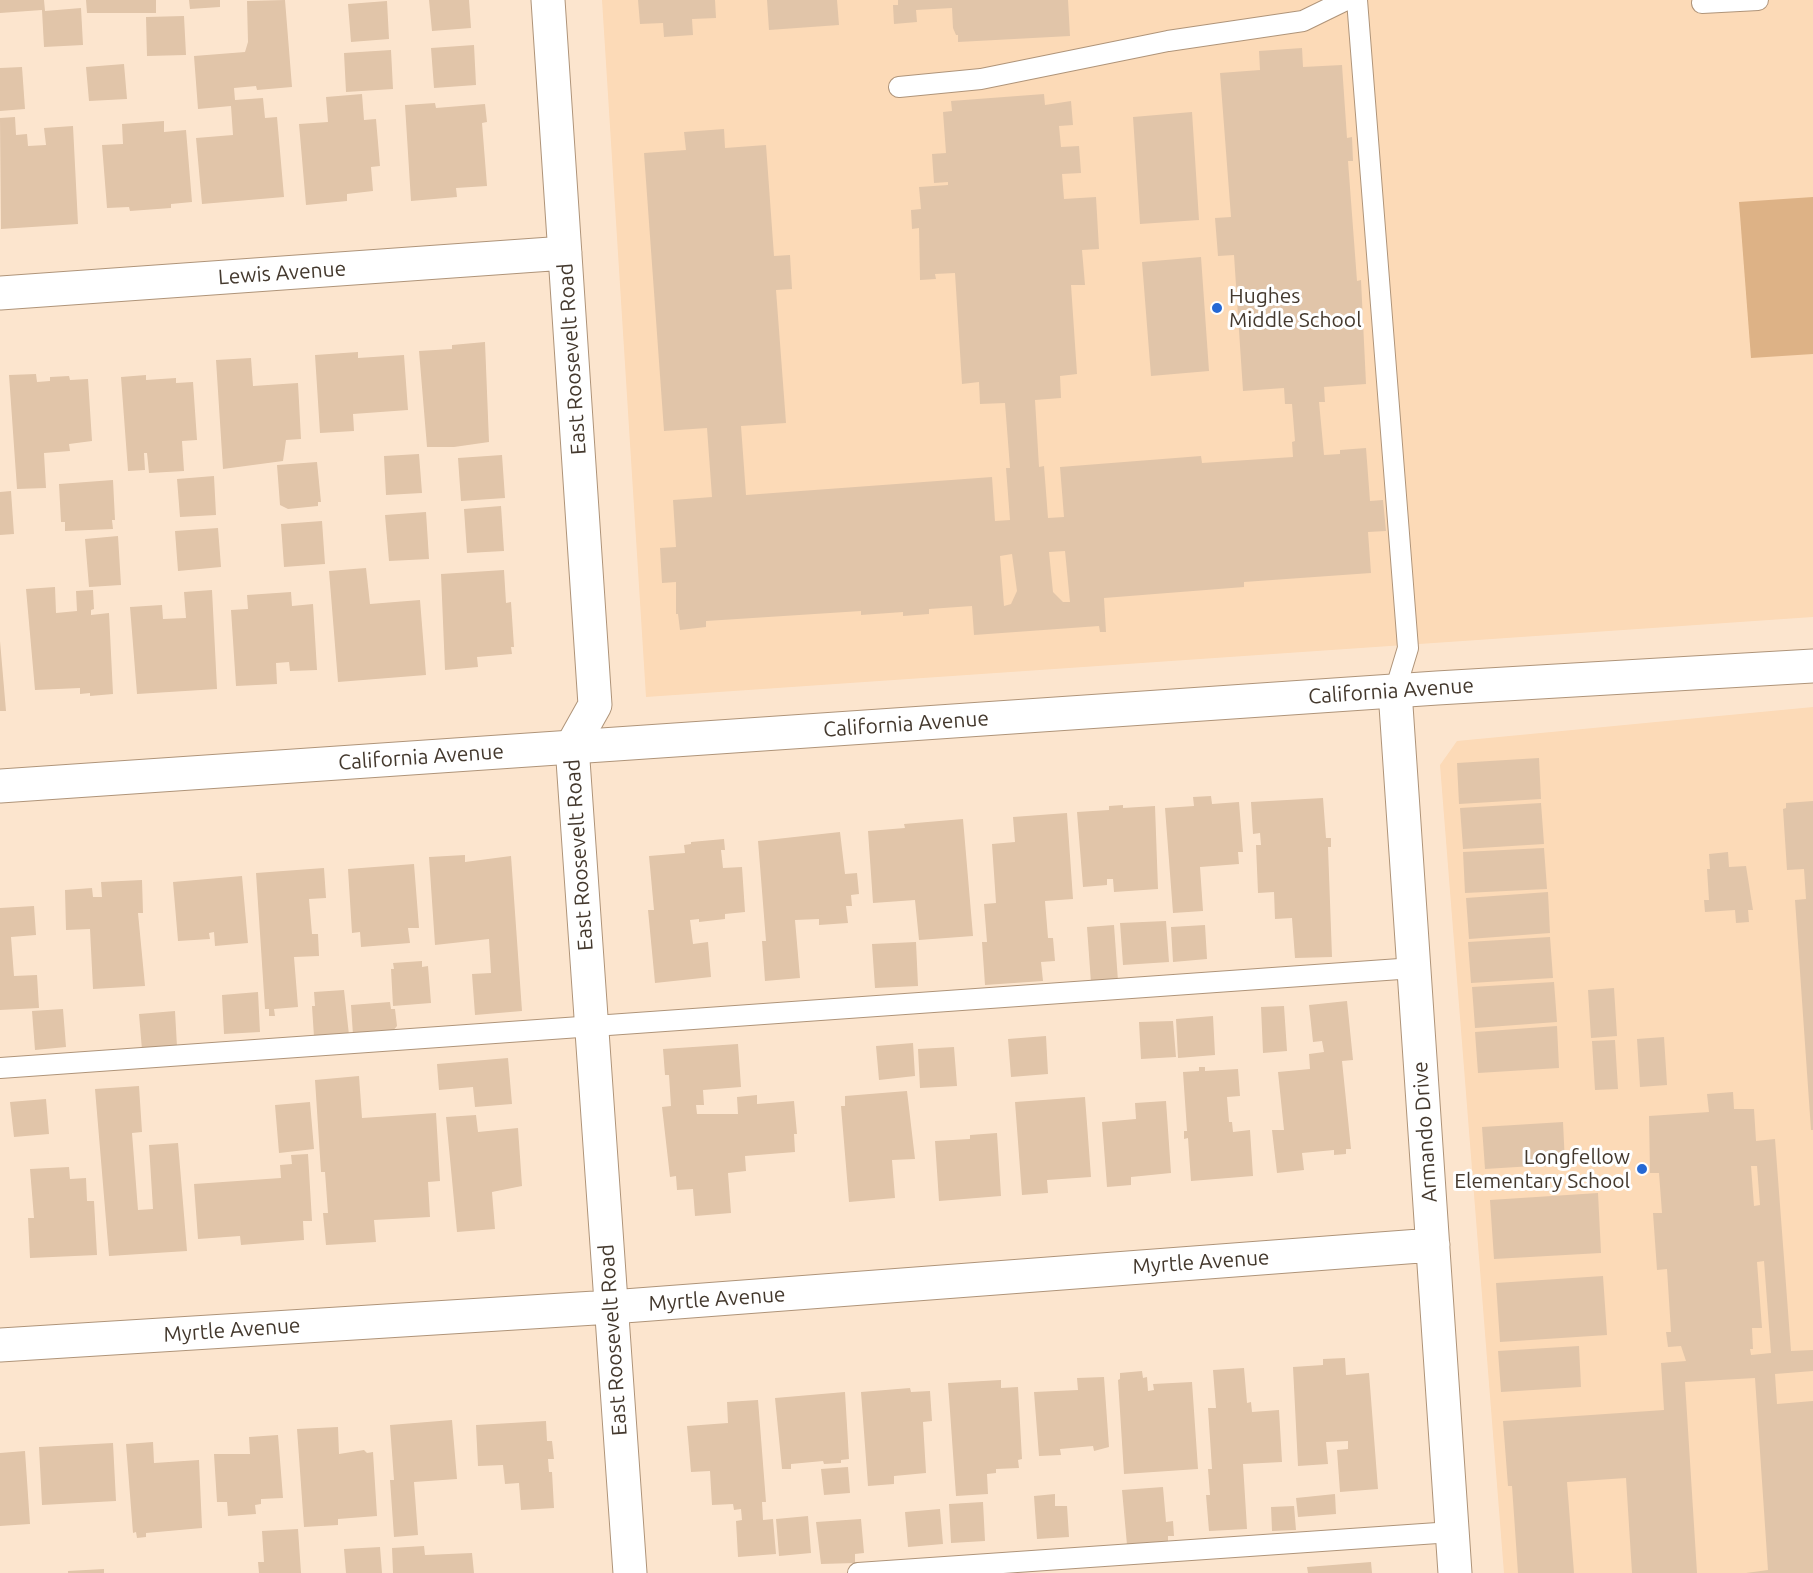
<!DOCTYPE html>
<html>
<head>
<meta charset="utf-8">
<style>
	body { margin:0 }
	canvas { display:block; background:#fce5ce }
</style>
</head>
<body>
<canvas width="1813" height="1573"></canvas>
<script>
const g = document.querySelector('canvas').getContext('2d');
g.lineJoin = 'round';
function paint(path, color) { g.fillStyle = color; g.fill(path, 'evenodd'); }
function strokePath(path, color, width, dash) { g.strokeStyle = color; g.lineWidth = width; g.lineCap = dash ? 'butt' : 'round'; g.setLineDash(dash || []); g.stroke(path); }
function write(font, color, halo, rows, align = 'center') {
  g.font = font + ' Ubuntu,sans-serif'; g.lineWidth = 6; g.setLineDash([]); g.textBaseline = 'middle'; g.strokeStyle = halo; g.fillStyle = color; for (const [text, x, y, turn = 0] of rows) {
    g.save(); g.translate(x, y); g.rotate((+turn || 0) * Math.PI / 180); g.textAlign = isNaN(turn) ? turn : align; if (halo) g.strokeText(text, 0, 0); g.fillText(text, 0, 0); g.restore();
  }
}
paint(new Path2D(`
	M602,0H1813V617L646,697Z
	M1813,707V1573H1504L1440,765L1457,741Z`), '#fcdab7');
paint(new Path2D(`
	M1813,197V354L1751,358L1739,202Z`), '#ddb286');
paint(new Path2D(`
	M0,0H44L45,11L81,8L83,45L44,47L42,10L0,13Z
	M86,0H156V13H87Z
	M189,0H220V7L190,9Z
	M285,0L292,87L257,90L256,86L234,88L235,100L263,98L265,118L277,117L284,197L202,204L196,138L233,135L231,106L198,109L194,56L245,52L248,42L247,1Z
	M429,0H469L471,28L432,31Z
	M638,0H715L716,18L692,19L693,35L664,37L663,23L640,24Z
	M767,0H837L839,25L769,30Z
	M898,0H1068L1070,36L958,42V35H956L953,28L952,8L916,10L917,22L894,24L893,5H898Z
	M387,1L389,39L351,42L348,4Z
	M184,16L186,55L147,56L146,17Z
	M474,45L476,85L434,88L431,48Z
	M1302,48L1303,67L1342,65L1347,138L1352,137L1353,161H1348L1357,281L1361,280L1366,384L1324,387L1325,402H1319L1324,455L1340,454V450L1366,448L1370,501L1383,500L1386,531L1368,532L1371,573L1244,582V587L1104,598L1106,632H1100L1099,626L974,635L972,606L929,609V614L903,616V612L861,615V611L706,621V627L680,630L678,614H676V582L662,583L660,548L676,547L673,500L712,497L707,428L664,431L644,153L686,150L684,132L724,129L725,148L766,145L774,256L790,255L792,289L776,290L786,423L741,426L746,495L992,477L995,521L1010,520L1006,468H1010L1005,403L980,404L979,382L962,384L955,273L935,274L936,279L920,280L919,228L912,229L911,210L921,209L919,187L948,185V182L934,183L932,154L946,153L943,112L952,111L951,101L1044,94L1045,105L1071,101L1073,125L1059,126L1061,147L1079,146L1081,173L1062,174L1064,199L1096,197L1099,249L1082,250L1085,285H1071L1077,374L1060,376L1061,398L1035,400L1039,467L1044,466L1048,518L1064,517L1060,467L1201,456L1202,463L1293,457L1292,442L1295,441L1292,404H1285L1284,388L1243,391L1234,255L1218,256L1215,218L1231,217L1220,73L1260,70L1259,51ZM1065,551L1070,602H1063L1053,592L1049,552ZM1012,554L1017,591L1011,604L1004,606L1000,556Z
	M391,50L393,89L346,92L344,53Z
	M124,64L127,99L89,101L86,67Z
	M22,67L25,109L0,111V68Z
	M362,94L364,120L376,119L380,166L371,167L373,191L347,194V201L306,205L299,124L328,122L326,97Z
	M435,103L436,108L485,104L487,122L482,123L487,186L456,188L457,197L411,201L405,105Z
	M1192,112L1199,220L1140,224L1133,117Z
	M15,117L16,135L27,134L28,146L46,145L44,128L73,126L78,224L1,229L0,118Z
	M164,121V132L186,130L192,202L171,204V208L130,211L129,207L107,208L102,145L123,144L122,124Z
	M1201,257L1209,371L1151,376L1142,262Z
	M485,342L489,442L454,447H427L419,351L452,349V345Z
	M358,352V358L404,355L408,410L353,414L354,431L320,433L315,355Z
	M251,358L253,386L298,383L301,439L286,440L283,461L223,469L216,360Z
	M36,374L37,382L50,381V377L69,376L70,380L88,379L92,441L69,444L70,451L44,453L46,488L17,489L9,375Z
	M146,375V380L176,378V383L193,382L197,440L182,441L184,471L149,473L147,453H144L145,470L128,471L121,377Z
	M419,454L422,493L386,495L384,456Z
	M502,455L505,498L461,501L458,458Z
	M317,462L321,502H318V506L288,509L280,505L277,465Z
	M214,476L216,515L180,517L177,479Z
	M113,480L115,520H112L113,529L65,531V522H61L59,484Z
	M11,491L14,534L0,535V492Z
	M501,506L504,551L467,553L464,509Z
	M426,512L429,559L389,561L385,515Z
	M322,521L325,564L284,567L281,524Z
	M218,528L221,567L178,571L175,531Z
	M118,536L121,585L89,587L85,539Z
	M366,568L370,604L420,600L426,675L338,682L329,571Z
	M504,570L506,603L511,602L514,647H511L512,654L477,657L478,667L445,670L441,574Z
	M55,587L56,613L77,611L76,591L93,590L94,609L91,610V615L109,613L113,694L90,696V693L80,694V688L35,690L26,589Z
	M212,590L217,689L137,694L130,607L162,605L163,619L186,618L184,592Z
	M291,592L292,606L313,604L317,670L290,671L289,662L276,663L277,684L236,686L231,610L248,609L247,595Z
	M0,641L6,711H0Z
	M1539,758L1541,799L1459,804L1457,763Z
	M1211,796L1212,804L1239,802L1243,852H1238L1239,864L1200,867L1203,911L1173,913L1165,808L1194,806L1193,797Z
	M1323,798L1326,838H1331V847H1328L1332,957L1295,958L1292,918L1275,919L1274,892L1258,893L1256,845H1261L1260,833L1253,834L1251,802Z
	M1813,801V1130H1811L1795,900L1806,899L1804,869L1787,870L1783,809L1786,808V803Z
	M1541,803L1544,844L1463,849L1460,808Z
	M1123,805V808L1155,806L1158,889L1114,892L1113,879H1107V885L1083,887L1077,812L1109,810V806Z
	M1067,813L1073,899L1045,901L1048,938H1053L1055,961L1041,962L1043,981L985,985L982,942H987L984,904L996,903L992,844L1015,842L1013,817Z
	M963,819L973,936L919,940L915,900L873,903L868,831L905,828L904,824Z
	M840,832L845,874L857,873L859,894L851,895L852,906H846L848,923L819,925V919L795,920L800,978L765,981L762,941H766L758,841Z
	M724,839L725,850H721L723,868L742,867L745,912L725,914V919L699,922V919L690,920L693,944L708,942L711,977L655,983L648,910H654L649,856L685,853L684,845L691,844V842Z
	M1544,848L1547,889L1465,893L1463,852Z
	M1728,852L1729,867L1746,866L1753,910H1748L1749,922L1736,923L1735,910L1705,912L1704,900H1709L1707,869H1710L1709,854Z
	M465,855V862L511,856L522,1011L475,1015L472,974L491,973L489,939L435,945L429,857Z
	M414,864L419,928H408L410,943L361,947L360,932L352,933L348,869Z
	M324,868L326,898L309,899L312,934H318L319,956L294,957L298,1007L274,1009L275,1016H269V1009H265L256,873Z
	M242,876L248,943L215,946L214,932L209,933L210,939L178,941L173,882Z
	M142,880L143,913H138L145,986L93,989L90,929L66,930L65,890L92,888L93,897H102L101,882Z
	M1548,892L1550,933L1469,939L1466,898Z
	M34,906L36,935L11,937L14,976L37,975L39,1008L0,1010V908Z
	M1166,921L1169,962L1123,965L1120,923Z
	M1114,925L1118,981L1091,983L1087,927Z
	M1205,925L1207,959L1173,962L1171,927Z
	M1550,937L1553,978L1471,983L1468,942Z
	M916,942L918,986L875,988L872,944Z
	M422,961V967L428,966L431,1003L393,1006L391,969H394L393,963Z
	M1554,982L1557,1022L1475,1028L1472,987Z
	M1614,988L1617,1036L1591,1038L1588,990Z
	M344,990L349,1035L314,1037L312,1006H315L314,992Z
	M258,992L260,1032L224,1034L222,995Z
	M1347,1001L1353,1060L1342,1061L1351,1149H1346V1154L1334,1155V1150L1302,1153L1304,1170L1277,1173L1272,1130H1284L1278,1072L1310,1069L1309,1054L1324,1052L1322,1041L1313,1042L1309,1005Z
	M390,1002L391,1009H395L397,1026L391,1033L353,1035L351,1005Z
	M1284,1006L1287,1051L1263,1053L1261,1007Z
	M63,1009L66,1047L35,1050L32,1011Z
	M175,1011L177,1047L142,1050L139,1014Z
	M1213,1016L1215,1055L1178,1058L1176,1019Z
	M1173,1021L1176,1057L1141,1059L1139,1022Z
	M1557,1026L1559,1068L1478,1073L1475,1032Z
	M1046,1036L1048,1074L1011,1077L1008,1039Z
	M1664,1037L1667,1085L1640,1087L1637,1039Z
	M1615,1040L1618,1089L1595,1090L1592,1041Z
	M913,1043L915,1076L879,1080L876,1046Z
	M738,1044L741,1087L703,1090L704,1105H696L697,1114H738L737,1097L757,1095V1104L794,1101L797,1134H794L795,1152L745,1156L746,1171L728,1173L731,1213L695,1216L693,1189L677,1190L676,1176L670,1177L662,1107L671,1106L669,1075H665L663,1049Z
	M954,1047L957,1086L920,1088L918,1049Z
	M508,1058L512,1104L475,1107L473,1087L439,1090L437,1064Z
	M1199,1067H1205V1071L1238,1069L1240,1096L1227,1097L1229,1122H1232L1233,1132L1250,1130L1253,1176L1191,1181L1188,1138L1184,1139V1131H1187L1183,1072L1199,1071Z
	M359,1076L362,1118L436,1113L440,1181L428,1182L430,1217L374,1220L376,1242L326,1245L323,1213H328L325,1172H321L315,1080Z
	M139,1086L142,1132L132,1133L138,1210L153,1209L149,1145L178,1143L187,1251L109,1256L95,1089Z
	M907,1091L915,1159L892,1160L895,1198L849,1202L841,1106H845V1096Z
	M1733,1092L1734,1109H1754L1756,1141L1775,1139L1791,1351L1813,1350V1371L1775,1374L1777,1404L1813,1401V1573H1746L1768,1570L1755,1378L1685,1382L1697,1573H1632L1626,1478L1567,1482L1574,1573H1518L1512,1486H1508L1503,1421L1664,1410L1661,1363L1686,1361L1681,1346L1668,1347L1666,1332H1671L1667,1269L1657,1270L1653,1213H1662L1659,1173H1650L1649,1116L1709,1112L1707,1094ZM1751,1166H1757L1760,1205L1754,1206ZM1764,1261L1771,1353L1751,1355L1750,1349H1753L1752,1328H1762L1757,1262Z
	M1085,1097L1091,1177L1047,1180L1048,1193L1022,1195L1015,1102Z
	M46,1099L49,1134L14,1137L10,1102Z
	M1166,1101L1171,1173L1131,1177V1185L1107,1187L1102,1122L1136,1119L1135,1103Z
	M310,1102L314,1149L279,1153L275,1105Z
	M476,1115L478,1132L518,1128L522,1186L492,1192L495,1229L457,1232L446,1117Z
	M1563,1122L1565,1164L1485,1169L1482,1127Z
	M997,1133L1001,1196L939,1201L935,1141L970,1139V1135Z
	M308,1154L312,1221H303L304,1240L241,1245L240,1236L198,1239L194,1184L281,1178L280,1165L292,1164L291,1155Z
	M69,1167L70,1179L86,1178L87,1201H94L97,1255L30,1258L28,1218H34L30,1169Z
	M1598,1193L1601,1253L1494,1259L1490,1200Z
	M1603,1276L1607,1335L1500,1342L1496,1283Z
	M1579,1346L1581,1387L1501,1392L1498,1351Z
	M1345,1358L1346,1375L1369,1373L1378,1489L1340,1492L1337,1450L1348,1449V1441L1326,1442L1328,1464L1298,1466L1293,1367L1323,1365V1359Z
	M1244,1368L1247,1403L1251,1402L1252,1412L1279,1410L1282,1462L1243,1464L1247,1529L1209,1531L1206,1495H1210L1208,1469H1212L1208,1408H1216L1213,1370Z
	M1142,1371L1143,1378L1147,1377L1148,1391L1154,1390L1153,1384L1192,1382L1198,1469L1124,1474L1118,1380L1120,1379V1373Z
	M1104,1377L1109,1447L1094,1451L1093,1446L1060,1449L1061,1455L1039,1456L1034,1392L1078,1390L1077,1378Z
	M1001,1380V1388L1018,1387L1022,1459L1018,1460L1019,1468L996,1469V1473L987,1474L988,1494L956,1496L948,1383Z
	M910,1388L911,1392L930,1391L932,1421L923,1422L926,1473L894,1476V1484L868,1486L861,1392Z
	M845,1392L849,1459L841,1460V1463L824,1464L823,1461L791,1464V1469H782L775,1398Z
	M758,1400L766,1502H762L763,1520L773,1519L776,1554L738,1557L736,1521L742,1520L741,1509L734,1510L733,1504L712,1505L710,1471L691,1472L687,1426L728,1423L727,1402Z
	M452,1420L457,1479L414,1482L418,1535L394,1537L390,1480H394L390,1425Z
	M546,1421L547,1441H552L554,1459H548L549,1472H552L554,1508L521,1510L519,1483L505,1484L503,1465L478,1466L476,1425Z
	M338,1427L339,1454L364,1450L367,1453L373,1452L377,1516L338,1519V1525L304,1527L297,1429Z
	M278,1435L283,1498L261,1499V1504L255,1505L256,1514L228,1516L227,1502H217L214,1454H250L249,1437Z
	M153,1442L154,1463L199,1460L202,1528L146,1533V1537L137,1538L136,1532L133,1533L126,1444Z
	M113,1443L116,1501L42,1505L39,1447Z
	M25,1451L30,1524L0,1526V1453Z
	M848,1467L850,1493L824,1495L821,1469Z
	M1163,1487L1166,1522L1173,1521L1174,1536H1168V1542L1127,1545L1122,1490Z
	M1055,1494V1506H1067L1069,1537L1037,1539L1034,1496Z
	M1335,1494L1336,1514L1298,1517L1296,1498Z
	M983,1502L985,1541L951,1543L949,1504Z
	M1294,1506L1296,1530L1272,1531L1271,1507Z
	M940,1509L943,1544L908,1547L905,1512Z
	M808,1516L811,1553L779,1556L776,1519Z
	M861,1519L864,1553L855,1554V1563L821,1564L816,1522Z
	M298,1529L301,1573H259L258,1562H264L262,1531Z
	M424,1546L425,1555L472,1553L474,1573H393L392,1548Z
	M380,1547L382,1573H346L344,1549Z
	M1371,1562L1372,1573H1308L1307,1567Z
	M104,1569V1573H68V1571Z`), '#e1c5a9');
const service = new Path2D(`
	M1357,0L1408,648L1395,691
	M1702,3L1758,0
	M899,87L981,79L1168,41L1303,21L1346,0
	M0,1068L1414,968
	M858,1573L1452,1532`);
const minor = new Path2D(`
	M548,0L595,705L572,746L630,1573
	M0,293L565,253
	M1395,691L1455,1573
	M0,1345L611,1307L1433,1245`);
const tertiary = new Path2D(`
	M0,786L1437,688L1813,666`);
strokePath(service, '#af9479', 22);
strokePath(minor, '#af9479', 35);
strokePath(tertiary, '#af9479', 35);
strokePath(service, '#fff', 20);
strokePath(minor, '#fff', 33);
strokePath(tertiary, '#fff', 33);
for (const [x, y, r, color] of [
	[1217,308,6,"#2568d4"],
	[1642,1169,6,"#2568d4"]
]) { const dot = new Path2D(); dot.arc(x, y, r, 0, 2 * Math.PI); g.fillStyle = color; g.fill(dot); strokePath(dot, '#fff', 2); }
write('21px', '#44392e', '#fff', [
	["Lewis Avenue",282,273,-4],
	["East Roosevelt Road",572,359,-94],
	["California Avenue",1391,691,-4],
	["California Avenue",906,724,-4],
	["California Avenue",421,757,-4],
	["East Roosevelt Road",579,855,-94],
	["Armando Drive",1425,1132,-94],
	["Myrtle Avenue",1201,1262,-4],
	["Myrtle Avenue",717,1299,-4],
	["Myrtle Avenue",232,1330,-4],
	["East Roosevelt Road",613,1340,-94]
]);
write('21px', '#44392e', '#fff', [
	["Hughes",1229,296],
	["Middle School",1229,320],
	["Longfellow",1630,1157,"right"],
	["Elementary School",1630,1181,"right"]
], 'left');
</script>
</body>
</html>
